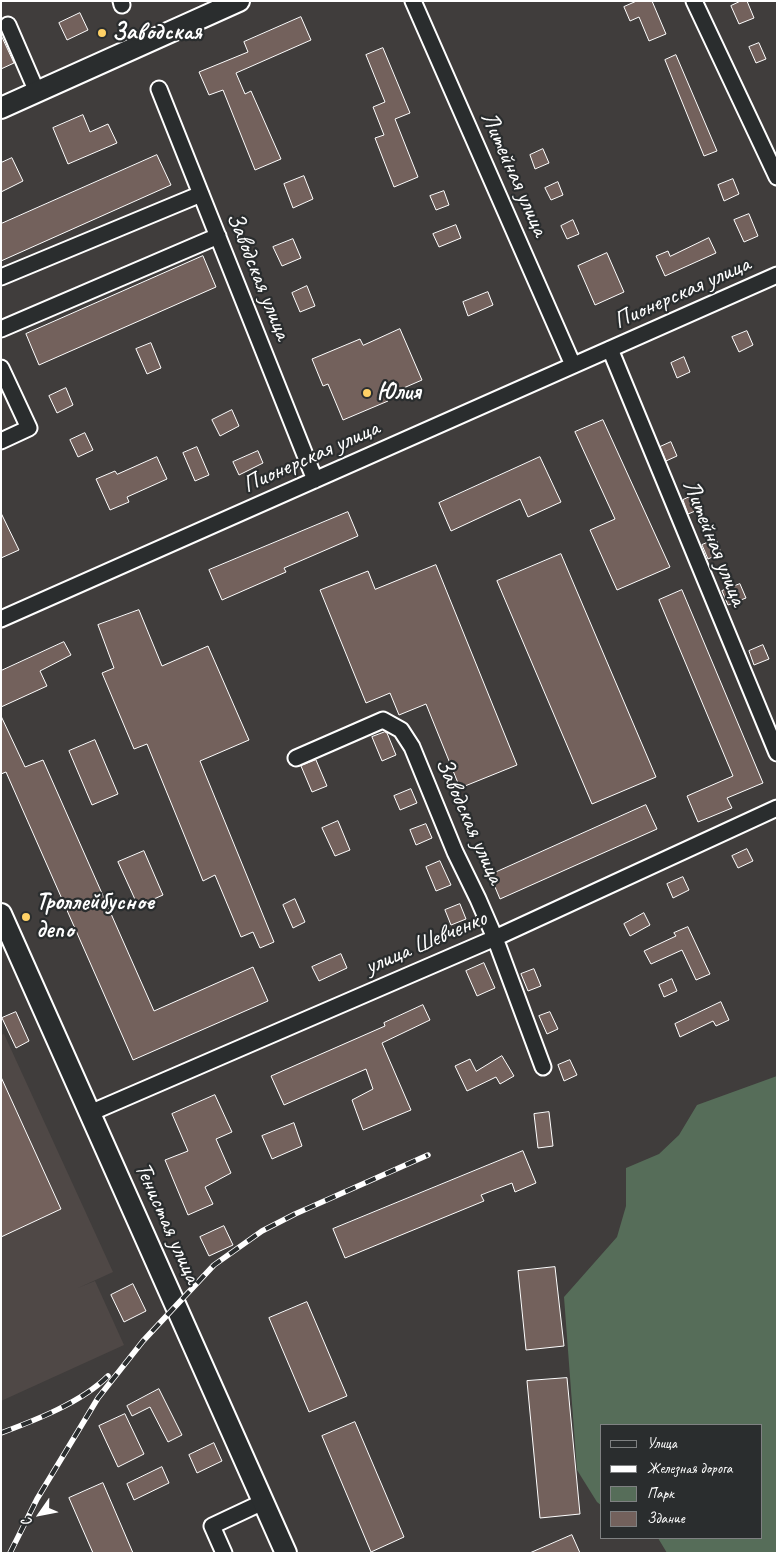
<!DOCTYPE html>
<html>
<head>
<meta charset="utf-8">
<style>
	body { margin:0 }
	#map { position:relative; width:778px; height:1554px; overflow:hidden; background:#403d3c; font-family:Caveat,sans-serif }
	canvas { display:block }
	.frame { position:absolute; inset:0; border:2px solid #fff; pointer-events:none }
	.legend { position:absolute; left:600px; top:1424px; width:162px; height:115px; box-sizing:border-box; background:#2a2d2e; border:1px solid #7f8182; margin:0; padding:6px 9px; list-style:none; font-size:15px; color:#fff }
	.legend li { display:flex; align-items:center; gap:10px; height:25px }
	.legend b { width:25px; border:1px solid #7f8182 }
	.north { position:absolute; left:15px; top:1489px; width:50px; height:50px; -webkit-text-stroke:4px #2a2d2e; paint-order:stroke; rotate:237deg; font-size:14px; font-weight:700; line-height:20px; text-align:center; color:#fff }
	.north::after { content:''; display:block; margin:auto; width:18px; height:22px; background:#fff; clip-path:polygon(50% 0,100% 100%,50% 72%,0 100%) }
</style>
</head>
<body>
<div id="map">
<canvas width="778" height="1554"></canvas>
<div class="frame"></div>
<ul class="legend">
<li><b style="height:6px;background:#2a2d2e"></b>Улица</li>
<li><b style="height:6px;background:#fff"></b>Железная дорога</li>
<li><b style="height:14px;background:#566d59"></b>Парк</li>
<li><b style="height:14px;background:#73615c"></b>Здание</li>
</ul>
<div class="north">С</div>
</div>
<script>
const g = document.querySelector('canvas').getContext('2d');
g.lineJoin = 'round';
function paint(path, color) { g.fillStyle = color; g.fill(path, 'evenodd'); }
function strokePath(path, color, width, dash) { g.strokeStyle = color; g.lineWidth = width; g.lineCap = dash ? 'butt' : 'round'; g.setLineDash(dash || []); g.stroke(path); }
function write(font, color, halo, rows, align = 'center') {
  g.font = font + ' Caveat,sans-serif'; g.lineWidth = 4.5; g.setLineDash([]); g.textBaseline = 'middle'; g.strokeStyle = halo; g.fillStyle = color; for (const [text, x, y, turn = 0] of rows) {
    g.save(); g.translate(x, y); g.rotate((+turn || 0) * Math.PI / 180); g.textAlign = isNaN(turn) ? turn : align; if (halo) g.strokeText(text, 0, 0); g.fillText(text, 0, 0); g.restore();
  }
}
paint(new Path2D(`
	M4,1034L113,1272L78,1288L95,1281L124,1345L1,1401V1035Z`), '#4f4846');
paint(new Path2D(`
	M777,1076V1553H667L658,1538H762V1425H602V1506L597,1502L577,1470L564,1297L617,1237L626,1206V1168L659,1154L679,1135L697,1105Z`), '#566d59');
const building = new Path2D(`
	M637,1H652L666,34L649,41L639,17L630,21L624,7Z
	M741,1H747L754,18L739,24L731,6Z
	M80,13L88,30L67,40L59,23Z
	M301,17L311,40L236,73L245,94L251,91L281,159L255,170L223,90L209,95L199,72L248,52L244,42Z
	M1,35L14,63L1,69Z
	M759,43L766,59L756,63L749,47Z
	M383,48L410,113L395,119L418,177L394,187L375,138L384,135L373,107L385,102L366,55Z
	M676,55L717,151L704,156L665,60Z
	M83,115L90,132L108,124L117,143L68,164L53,128Z
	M543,149L549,163L535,169L530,155Z
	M157,155L171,185L1,261V224Z
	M12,158L23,181L1,192V163Z
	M304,176L313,199L293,208L284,184Z
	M733,179L739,194L724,201L718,185Z
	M558,182L563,195L551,200L545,188Z
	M444,191L449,205L436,210L430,196Z
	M749,214L758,236L744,242L734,220Z
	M573,220L579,234L567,239L561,226Z
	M456,225L461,238L439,247L433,234Z
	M709,238L716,253L665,276L656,256L668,251L670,256Z
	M293,239L301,258L282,266L273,247Z
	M607,253L624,292L595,305L578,266Z
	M203,256L216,287L39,365L26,334Z
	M307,286L315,306L300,312L292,293Z
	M488,292L493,305L468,316L463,302Z
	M400,329L422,380L385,396L388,401L343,420L328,384L323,386L312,359L360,339L363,345Z
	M747,331L753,345L739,352L732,337Z
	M151,343L161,368L147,374L136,349Z
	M684,357L690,372L677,378L671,363Z
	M66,388L73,405L57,413L49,396Z
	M232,410L239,426L220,436L212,420Z
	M603,420L670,567L617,590L590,530L615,519L575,432Z
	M85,433L93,450L78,457L70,440Z
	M671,442L677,456L666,461L660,447Z
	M197,447L209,475L195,481L183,453Z
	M258,451L263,463L239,475L233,462Z
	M157,457L167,479L127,497L129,502L110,510L96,479L115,471L117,474Z
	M540,457L561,502L528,517L520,499L451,531L439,503Z
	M694,495L700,509L688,514L683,500Z
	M348,512L358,536L284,568L286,572L222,600L209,570Z
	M1,513L19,550L1,558Z
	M716,539L721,553L708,559L702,545Z
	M561,554L656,777L592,804L497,581Z
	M436,565L517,765L460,788L426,704L399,715L390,693L366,703L320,590L368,571L375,589Z
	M740,584L746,598L728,605L722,591Z
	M682,590L763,783L727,798L732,808L698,822L687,796L733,776L659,600Z
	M139,610L162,666L208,646L249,740L200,761L274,942L260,948L253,932L241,937L215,875L203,881L147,744L134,749L102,673L114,668L98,625Z
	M64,642L71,655L40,671L47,686L1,707V671Z
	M763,645L769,659L754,665L749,651Z
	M1,716L25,767L43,760L154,1011L253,967L268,1001L133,1060L6,772L1,774Z
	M385,732L387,733L396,755L382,761L372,737Z
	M95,740L118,794L92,805L69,751Z
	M316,760L327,786L312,792L301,766Z
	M411,789L417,803L400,810L394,796Z
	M646,805L657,829L500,899L490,875Z
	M338,821L350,850L335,856L322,828Z
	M426,824L432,838L416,845L410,830Z
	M747,849L753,861L738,868L732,856Z
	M144,851L163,895L138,906L118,862Z
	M440,861L451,885L436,891L426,867Z
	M683,877L689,890L673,898L667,884Z
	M295,899L305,922L293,928L283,905Z
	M460,904L466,919L451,925L445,910Z
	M644,913L650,925L630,936L624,924Z
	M688,927L710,974L696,980L682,950L651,964L644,951L676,936L674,933Z
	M341,954L347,968L319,981L312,967Z
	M484,963L495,988L477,996L466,971Z
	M534,969L541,986L528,991L521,974Z
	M672,979L677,991L664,997L659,985Z
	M721,1002L729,1020L716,1026L713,1021L680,1037L675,1024Z
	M423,1005L430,1020L382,1043L411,1110L363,1130L352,1100L373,1089L366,1069L284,1105L271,1076L385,1026L384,1023Z
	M16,1012L29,1041L16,1048L2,1018Z
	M550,1012L558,1029L547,1034L539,1016Z
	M502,1056L514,1076L500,1084L496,1077L467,1091L455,1066L470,1059L476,1071Z
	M570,1060L577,1075L564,1081L558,1065Z
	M1,1077L61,1209L1,1237Z
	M215,1095L232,1132L216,1139L231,1173L205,1187L213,1204L188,1215L165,1160L188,1151L172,1114Z
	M549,1112L553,1146L538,1148L534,1114Z
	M294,1123L302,1146L272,1159L262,1136Z
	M523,1151L536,1183L515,1192L512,1183L481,1195L484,1201L345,1258L333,1229Z
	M224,1226L233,1245L209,1256L200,1237Z
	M555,1267L564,1346L526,1350L518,1271Z
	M133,1284L146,1311L124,1322L111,1295Z
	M307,1302L347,1396L309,1412L269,1318Z
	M567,1378L580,1514L540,1518L527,1381Z
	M159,1389L182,1435L168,1442L150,1407L132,1416L127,1406Z
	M125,1414L144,1454L118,1467L99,1426Z
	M355,1422L404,1537L371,1552L322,1436Z
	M214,1443L222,1461L197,1473L189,1455Z
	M162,1467L169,1483L134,1500L127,1484Z
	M103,1483L133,1553H93L69,1498Z
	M572,1535L580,1553H530Z`);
paint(building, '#73615c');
strokePath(building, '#fff', 1);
const minor = new Path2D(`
	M121,1L122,5
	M413,1L573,365
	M694,1L777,177
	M8,25L37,92
	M159,89L315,480
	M1,277L201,194
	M1,329L218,236
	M610,349L777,753
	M1,368L29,428L1,441
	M1,619L777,275
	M296,758L383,720L401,730L412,747L455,852L478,899L495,938L543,1067
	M90,1113L495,938L777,808
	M224,1553L212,1526L263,1502`);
const major = new Path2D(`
	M1,108L239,1
	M1,914L286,1553`);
strokePath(minor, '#fff', 19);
strokePath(major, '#fff', 24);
strokePath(minor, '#2a2d2e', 15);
strokePath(major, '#2a2d2e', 20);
const rail = new Path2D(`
	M1,1433C36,1420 82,1402 108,1376
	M10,1553L37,1499L98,1398L143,1341L214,1265L262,1231L295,1214L428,1155`);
strokePath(rail, '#fff', 5.5);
strokePath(rail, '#2a2d2e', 4, [11]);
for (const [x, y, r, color] of [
	[102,33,5,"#ffd166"],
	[367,393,5,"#ffd166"],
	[26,917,5,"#ffd166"]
]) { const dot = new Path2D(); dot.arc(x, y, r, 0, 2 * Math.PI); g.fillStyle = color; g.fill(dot); strokePath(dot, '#2a2d2e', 2); }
write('bold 24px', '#fff', '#2a2d2e', [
	["Заводская",112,33],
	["Юлия",377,393],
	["Троллейбусное",36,903],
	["депо",36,931]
], 'left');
write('24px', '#fff', '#2a2d2e', [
	["Литейная улица",514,174,66],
	["Заводская улица",258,276,68],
	["Пионерская улица",682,293,-24],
	["Пионерская улица",311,457,-24],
	["Литейная улица",714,543,68],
	["Заводская улица",469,821,66],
	["улица Шевченко",426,943,-23],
	["Тенистая улица",167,1223,66]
]);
</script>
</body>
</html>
